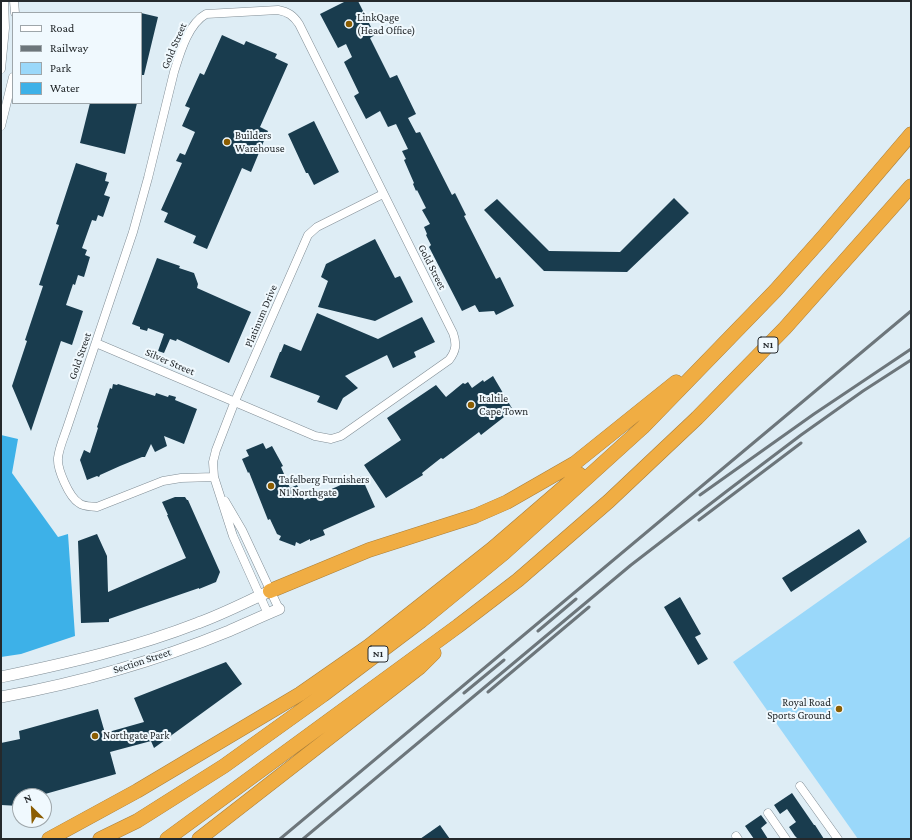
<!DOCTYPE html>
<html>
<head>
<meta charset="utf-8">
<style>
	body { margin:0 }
	#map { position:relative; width:912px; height:840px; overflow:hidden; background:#deedf5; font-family:"Crimson Pro",serif }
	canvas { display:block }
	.frame { position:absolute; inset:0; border:2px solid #24292c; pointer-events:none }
	.legend { position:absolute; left:12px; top:12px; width:130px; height:92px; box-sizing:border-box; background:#f0f9fe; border:1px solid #9ea6aa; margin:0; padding:5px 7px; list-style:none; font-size:12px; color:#24292c }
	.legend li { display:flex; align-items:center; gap:8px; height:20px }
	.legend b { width:20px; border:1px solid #9ea6aa }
	.north { position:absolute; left:12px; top:788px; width:40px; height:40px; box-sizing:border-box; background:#f0f9fe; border:1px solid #9ea6aa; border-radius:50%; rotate:336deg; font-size:11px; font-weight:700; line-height:16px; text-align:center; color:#24292c }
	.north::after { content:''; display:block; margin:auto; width:14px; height:18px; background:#8b5d02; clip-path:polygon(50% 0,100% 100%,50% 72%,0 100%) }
</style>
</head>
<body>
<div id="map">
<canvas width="912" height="840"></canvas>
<div class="frame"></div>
<ul class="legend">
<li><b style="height:5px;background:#fff"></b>Road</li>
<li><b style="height:5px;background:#6d767b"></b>Railway</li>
<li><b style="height:11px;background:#9ad8fa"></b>Park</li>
<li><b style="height:11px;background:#3db1e8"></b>Water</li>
</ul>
<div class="north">N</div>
</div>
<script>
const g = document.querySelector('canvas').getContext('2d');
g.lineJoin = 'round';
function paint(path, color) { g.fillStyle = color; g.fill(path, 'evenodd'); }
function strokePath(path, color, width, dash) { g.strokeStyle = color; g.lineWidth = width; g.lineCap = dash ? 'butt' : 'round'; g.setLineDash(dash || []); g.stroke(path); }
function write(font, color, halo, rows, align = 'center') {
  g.font = font + ' "Crimson Pro",serif'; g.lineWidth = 4; g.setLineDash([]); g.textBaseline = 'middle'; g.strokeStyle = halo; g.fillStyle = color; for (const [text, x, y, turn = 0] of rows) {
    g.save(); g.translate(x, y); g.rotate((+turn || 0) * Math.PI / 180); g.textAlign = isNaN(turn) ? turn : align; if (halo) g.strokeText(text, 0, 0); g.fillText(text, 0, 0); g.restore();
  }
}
paint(new Path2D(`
	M911,536V839H858L733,662Z`), '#9ad8fa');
paint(new Path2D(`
	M1,435L18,439L12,473L58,537L68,534L75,636L21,654L1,657Z`), '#3db1e8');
paint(new Path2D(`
	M346,1H358L375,35L370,38L390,78L397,75L416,114L408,118L416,133L420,132L452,195L455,193L466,215L464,216L496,279L500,277L514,306L496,315L494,311L479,312L475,305L462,311L429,247L431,245L426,235L427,234L424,227L430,224L422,210L426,208L417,190L416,191L413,184L414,183L404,160L406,159L402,151L408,149L396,124L388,127L380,111L366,119L354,96L359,93L344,62L352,57L346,44L338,48L320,14Z
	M141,13L158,17L144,75H141Z
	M222,35L244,45L246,41L277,54L275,58L288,64L260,127L268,131L251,172L242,168L207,249L193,243L196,236L164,222L168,213L161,210L182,163L176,161L180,153L185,155L195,132L182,126L190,108L185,106L200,73L204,75Z
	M90,103H137L125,154L80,143Z
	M314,121L339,172L314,185L308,173H306L288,134Z
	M76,163L107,173L105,181L109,182L104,195L110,197L103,217L98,215L96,221L92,220L82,248L87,250L85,255L90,257L84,277L78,275L75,285L73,284L66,305L83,311L72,345L61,341L31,431L12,386L27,341L25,340L43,286L39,285L59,225L56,224Z
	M674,198L689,213L627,272L544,271L484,210L497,199L549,251L620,252Z
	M375,239L395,278L400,276L413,302L375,321L318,307L328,281L321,277L326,264Z
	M157,258L180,266L179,268L194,273L198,284L197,288L251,312L229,363L177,339L176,341L170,339L164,353L158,351L164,334L148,328L147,331L140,329V327L132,324Z
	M317,313L378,339L422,317L435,342L414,352L416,357L393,368L387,355L345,376L358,388L343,398L337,410L317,402L320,396L270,377L280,352H281L284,344L301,351Z
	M493,376L513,410L481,435L479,432L443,459L441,458L422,473L423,475L386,498L364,465L401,440L387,418L436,385L446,397L463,383L465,384L468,382L472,388L483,380L484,382Z
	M113,384L117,385L118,384L155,396L156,393L168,397L169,395L176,397L175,400L197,409L184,444L164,436L167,446L155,452L151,444L145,457H142L120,466L100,475L99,477L97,476L87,480L80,460L84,450L90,453L98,428L97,427L110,388L112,389Z
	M263,443L266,449L272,446L283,466L281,467L290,488L297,485L304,500L308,498L309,499L361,476L375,507L323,530L325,535L310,541V539L300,544L296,542L295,546L279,540L281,536L277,534L270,519L268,520L249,472L248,473L242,459L249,456L246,450Z
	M175,497H185L187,500H188L220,572L216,582L199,589V588L109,619V622L81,623L78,541L97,534L107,556L108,592L186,558L167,515H168L162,502Z
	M859,529L867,542L791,592L782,578Z
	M680,597L701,634L695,637L708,659L698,665L664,607Z
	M226,662L242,684L154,748L151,741L110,752L116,774L38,796H20V806L1,805V743L20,739L19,731L98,709L105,733L144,722L134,698Z
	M792,793L814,825H815L824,839H798L795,836L789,827L796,822L787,809L780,814L774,805Z
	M761,815L767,823L761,828L768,839H754L745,826Z
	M440,825L450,839H420Z`), '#193c4e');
const street = new Path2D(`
	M14,1L15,13
	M1,69L5,28L4,1
	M1,126L13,77
	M96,343L315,436L331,439L341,436L449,360C456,351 457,344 453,333L299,24C293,15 288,12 278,10L206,14C188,24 180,53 174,72L148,178L133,232L67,428C64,437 59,448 58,458C57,469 69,497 79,503C84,507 91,506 97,507L163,481L181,478L214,477
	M225,501L242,530L279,609
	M268,614L233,536L214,477L213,462L216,450L235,401L308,235L317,227L383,194
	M800,786L838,839
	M768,813L786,839
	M736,836L738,839`);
const secondary = new Path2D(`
	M1,677C68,663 134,648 198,623C223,614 246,602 270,591
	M1,697C78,683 156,661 229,631C245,624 262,616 279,609`);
const highway = new Path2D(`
	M270,591L369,550L475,516L507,502L575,463L676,382
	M49,839L137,791L300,694L369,646L492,549L579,474
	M100,839L137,821L224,766L323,695L421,621L504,553L643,427L775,291L824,236L911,134
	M167,839L458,626L518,580L609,501L697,418L785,328L911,186
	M199,839L420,667L434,653`);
strokePath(street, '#808d95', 9);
strokePath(secondary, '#808d95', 12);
strokePath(highway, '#a97f3b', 15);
strokePath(street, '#fff', 8);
strokePath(secondary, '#fff', 11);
strokePath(highway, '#f0ad43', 14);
strokePath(new Path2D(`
	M700,495L814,414L911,349
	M699,520L801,443
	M538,631L576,599
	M488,692L589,607
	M464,693L504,660
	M280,839L911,311
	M303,839L631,565L727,491L801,435L863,391L911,360`), '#6d767b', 3);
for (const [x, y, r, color] of [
	[349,24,4,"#8b5d02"],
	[227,142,4,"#8b5d02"],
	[471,405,4,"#8b5d02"],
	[271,486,4,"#8b5d02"],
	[839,709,4,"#8b5d02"],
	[95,736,4,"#8b5d02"]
]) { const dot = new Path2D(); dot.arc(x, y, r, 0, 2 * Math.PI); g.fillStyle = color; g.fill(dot); strokePath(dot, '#f0f9fe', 1.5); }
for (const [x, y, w] of [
	[768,345,20],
	[378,654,20]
]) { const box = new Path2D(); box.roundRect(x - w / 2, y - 8, w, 16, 3); g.fillStyle = '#f0f9fe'; g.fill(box); strokePath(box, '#24292c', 1); }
write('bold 10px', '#24292c', null, [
	["N1",768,345],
	["N1",378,654]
]);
write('11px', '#24292c', '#f0f9fe', [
	["LinkQage",357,18],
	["(Head Office)",357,31],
	["Builders",235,136],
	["Warehouse",235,149],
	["Italtile",479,399],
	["Cape Town",479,412],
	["Tafelberg Furnishers",279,480],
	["N1 Northgate",279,493],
	["Royal Road",831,703,"right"],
	["Sports Ground",831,716,"right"],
	["Northgate Park",103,736]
], 'left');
write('11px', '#24292c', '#f0f9fe', [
	["Gold Street",174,46,-67],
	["Gold Street",432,267,63],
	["Platinum Drive",261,316,-67],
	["Gold Street",80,356,-71],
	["Silver Street",170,362,23],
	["Section Street",142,661,-18]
]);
</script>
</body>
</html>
